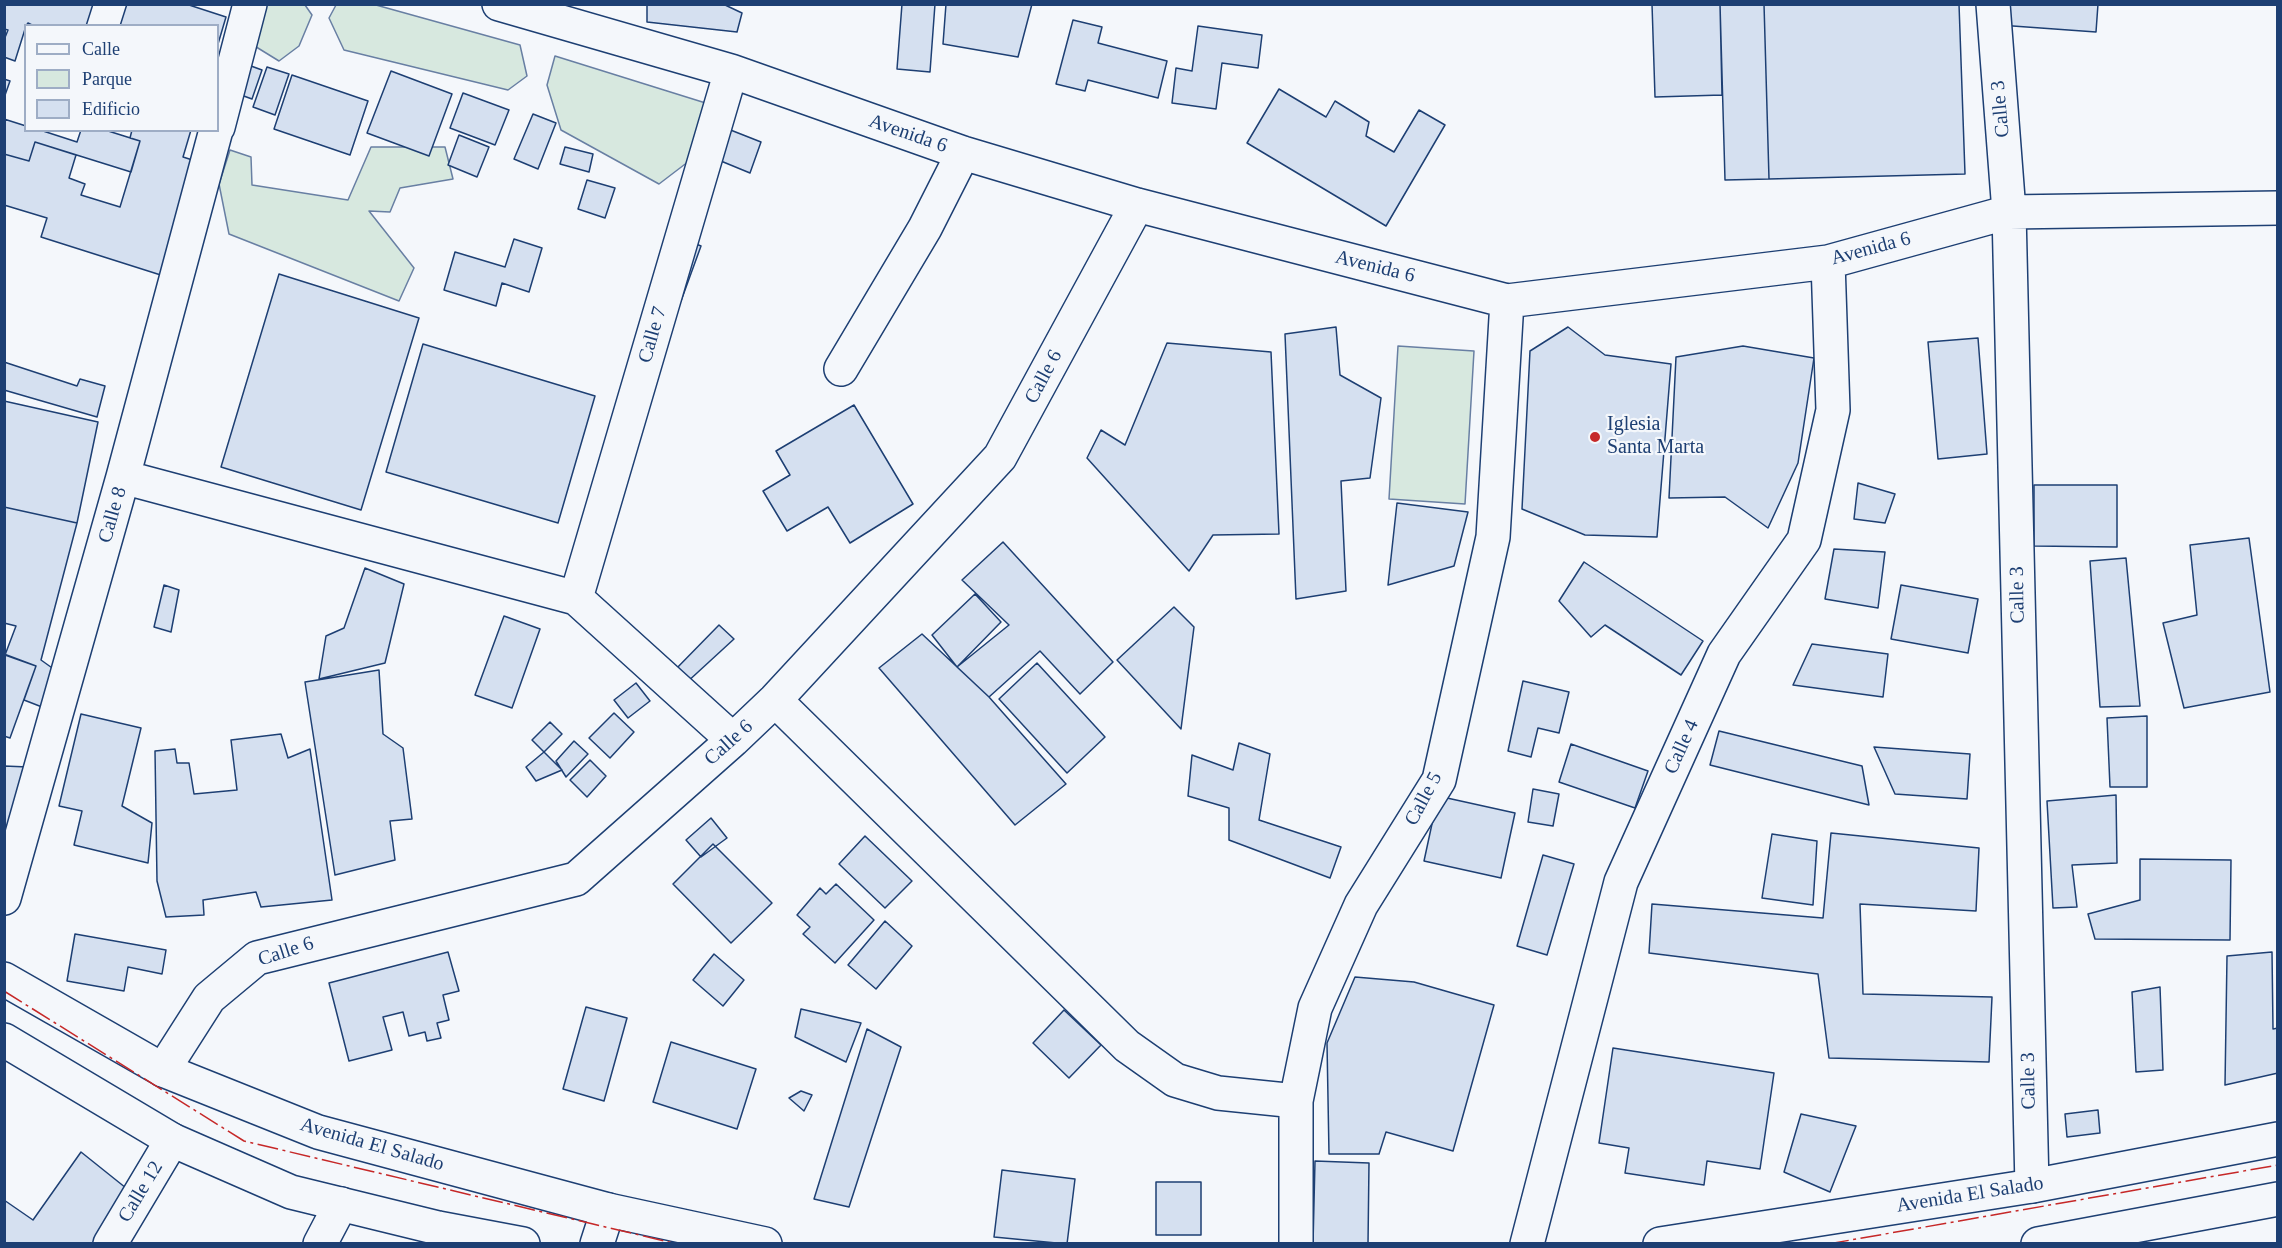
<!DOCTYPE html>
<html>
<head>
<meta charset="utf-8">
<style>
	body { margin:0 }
	#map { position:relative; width:2282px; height:1248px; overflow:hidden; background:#f4f7fb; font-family:"Times New Roman",serif }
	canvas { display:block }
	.frame { position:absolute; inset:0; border:6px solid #1d3f73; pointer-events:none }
	.legend { position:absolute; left:24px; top:24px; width:195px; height:108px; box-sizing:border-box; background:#f4f7fb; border:2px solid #9eadc5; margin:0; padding:8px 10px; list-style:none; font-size:18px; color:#1d3f73 }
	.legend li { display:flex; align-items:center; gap:12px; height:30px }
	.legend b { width:30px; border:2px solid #9eadc5 }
</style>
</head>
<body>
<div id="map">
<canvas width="2282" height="1248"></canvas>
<div class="frame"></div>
<ul class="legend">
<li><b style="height:8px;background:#f4f7fb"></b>Calle</li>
<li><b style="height:16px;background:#d7e8df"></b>Parque</li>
<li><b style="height:16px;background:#d5e0f0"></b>Edificio</li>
</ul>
</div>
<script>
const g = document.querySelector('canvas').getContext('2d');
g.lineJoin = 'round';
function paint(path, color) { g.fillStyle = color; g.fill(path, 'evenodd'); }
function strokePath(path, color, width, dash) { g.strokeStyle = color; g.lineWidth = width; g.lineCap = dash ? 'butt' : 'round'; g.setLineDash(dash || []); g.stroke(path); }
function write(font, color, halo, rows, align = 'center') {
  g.font = font + ' "Times New Roman",serif'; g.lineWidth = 4.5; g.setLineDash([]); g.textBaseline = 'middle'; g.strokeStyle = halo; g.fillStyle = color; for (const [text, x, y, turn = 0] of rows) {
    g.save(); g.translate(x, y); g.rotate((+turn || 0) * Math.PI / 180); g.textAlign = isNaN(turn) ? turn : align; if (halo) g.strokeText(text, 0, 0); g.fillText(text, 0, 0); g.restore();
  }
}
const green = new Path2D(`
	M252,5H305L312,15L299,46L279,61L253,45Z
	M336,5H376L520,45L527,76L508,90L344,50L329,18Z
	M555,56L712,105L697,155L659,184L561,130L547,85Z
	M371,147H445L453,179L400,188L390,212L369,211L414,268L399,301L229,234L219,184L230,150L251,157L252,185L348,200Z
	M1398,346L1474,351L1465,504L1389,499Z`);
paint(green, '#d7e8df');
strokePath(green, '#687fa3', 1.5);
const building = new Path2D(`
	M4,4H93L86,26H34L28,23L26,26L15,61L4,57V40L8,30L4,29Z
	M127,4H186L226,17L218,44V26H120Z
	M647,4H723L742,13L737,32L647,22Z
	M902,4H935L930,72L897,69Z
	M946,4H1032L1018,57L943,44Z
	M1652,4H1720L1722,95L1655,97Z
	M1720,4H1764L1769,179L1725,180Z
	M1764,4H1959L1965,174L1769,179Z
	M2000,4H2098L2096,32L1999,25Z
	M1073,20L1102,27L1098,43L1167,61L1158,98L1088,80L1085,91L1056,84Z
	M1198,26L1262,35L1258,68L1222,63L1216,109L1172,103L1176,68L1192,71Z
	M251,66L262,70L252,99L241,95Z
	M267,67L289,74L275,115L253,107Z
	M391,71L452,94L429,156L367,133Z
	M292,75L368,101L350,155L274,129Z
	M4,79L10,81L4,98Z
	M1279,89L1326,117L1335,101L1369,122L1366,136L1394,152L1419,110L1445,125L1386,226L1247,143Z
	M463,93L509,110L495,145L450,128Z
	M533,114L556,123L538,169L514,159Z
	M4,119L26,126V130H40L77,142L81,130H105L140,141L131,172L35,142L29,161L4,154Z
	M728,129L761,142L750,173L716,159Z
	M132,130H191L183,157L202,163L167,277L41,237L47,218L4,205V154L29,161L35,142L76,155L69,178L85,184L81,195L120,207L140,141L130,138Z
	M459,135L489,147L477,177L448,165Z
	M565,147L593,154L589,172L560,164Z
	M587,180L615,188L605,218L578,209Z
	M514,239L542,248L529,292L502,283L496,306L444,290L455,252L505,267Z
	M686,240L701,246L681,301L666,295Z
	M279,274L419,318L361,510L221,467Z
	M1336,327L1340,375L1381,398L1370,478L1341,481L1346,591L1296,599L1285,334Z
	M1568,327L1605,355L1671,364L1657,537L1585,535L1522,509L1530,351Z
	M1978,338L1987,454L1938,459L1928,342Z
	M1167,343L1271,352L1279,534L1213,535L1189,571L1087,458L1101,430L1125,445Z
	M423,344L595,396L558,523L386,472Z
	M1743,346L1814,358L1798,463L1768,528L1725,497L1669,498L1676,357Z
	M4,362L77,386L80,379L105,386L97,417L4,390Z
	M4,401L98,422L77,523L4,507Z
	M854,405L913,504L850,543L828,507L787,531L763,491L790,475L776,451Z
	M1858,483L1895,494L1885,523L1854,519Z
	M2034,485H2117V547L2034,546Z
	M1397,503L1468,512L1454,566L1388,585Z
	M4,507L77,523L41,660L55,670L42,707L24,700L36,666L5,655L16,626L4,623Z
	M2249,538L2270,692L2184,708L2163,623L2197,615L2190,545Z
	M1003,542L1113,662L1080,694L1040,651L989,697L957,667L1009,625L962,580Z
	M1834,549L1885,552L1878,608L1825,599Z
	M2126,558L2140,706L2100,707L2090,561Z
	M1584,562L1703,641L1681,675L1605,625L1591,637L1559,601Z
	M365,568L404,584L385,663L319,679L326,636L344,628Z
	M164,585L179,590L171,632L154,627Z
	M1901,585L1978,599L1968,653L1891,639Z
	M975,594L1001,622L957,667L932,635Z
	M1174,607L1194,627L1181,729L1117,660Z
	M504,616L540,629L512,708L475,695Z
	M719,625L734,639L685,684L672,673Z
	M922,634L989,697L1066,784L1015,825L879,668Z
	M1812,644L1888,654L1883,697L1793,685Z
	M4,654L36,666L10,738L4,736Z
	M1037,663L1105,737L1067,773L999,699Z
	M379,670L383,734L403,748L412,819L390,821L395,860L335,875L305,682Z
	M1523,681L1569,692L1559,733L1538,728L1531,757L1508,751Z
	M636,683L650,701L628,718L614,700Z
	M614,713L634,732L610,758L589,738Z
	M81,714L141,728L122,806L152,823L148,863L74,845L82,811L59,806Z
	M2147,716V787H2110L2107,718Z
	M550,722L562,734L544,752L532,740Z
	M1719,731L1862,766L1869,805L1710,765Z
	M281,734L288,758L310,749L332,900L261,907L256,892L203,900L204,915L166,917L157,881L155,751L175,749L177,763H189L194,794L237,790L231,740Z
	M574,741L588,754L566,777L556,761Z
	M1239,743L1270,754L1259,820L1341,847L1330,878L1229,840V808L1188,796L1192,755L1233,770Z
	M1571,744L1648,771L1635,808L1559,782Z
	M1874,747L1970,754L1967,799L1895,794Z
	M544,752L562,770L536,781L526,767Z
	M590,760L606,776L587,797L570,780Z
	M4,766L28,767L4,849Z
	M1533,789L1559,794L1553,826L1528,822Z
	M2116,795L2117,863L2072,865L2077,907L2053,908L2047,801Z
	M1438,796L1515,813L1501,878L1424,861Z
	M711,818L727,838L701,857L686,840Z
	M1831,833L1979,848L1976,911L1860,904L1863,994L1992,997L1989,1062L1829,1058L1818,974L1649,953L1652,904L1823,918Z
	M1772,834L1817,841L1813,905L1762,898Z
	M865,836L912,881L885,908L839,864Z
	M713,844L772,903L731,943L673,884Z
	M1543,855L1574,864L1547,955L1517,946Z
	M2140,859L2231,860L2230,940L2095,939L2088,914L2140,900Z
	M836,884L874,920L835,963L803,934L810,927L797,915L820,888L826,894Z
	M885,921L912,946L876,989L848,965Z
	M75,934L166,950L162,974L128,967L124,991L67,981Z
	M448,952L459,991L443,995L449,1020L437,1023L441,1038L427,1041L425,1032L409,1036L403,1012L383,1017L392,1050L349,1061L329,983Z
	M2272,952L2273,1029L2278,1028V1073L2225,1085L2227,956Z
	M714,954L744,980L723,1006L693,980Z
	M1355,977L1414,982L1494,1005L1453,1151L1386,1132L1379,1154H1329L1327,1043Z
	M2160,987L2163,1070L2136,1072L2132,992Z
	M586,1007L627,1018L604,1101L563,1089Z
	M801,1009L861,1023L846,1062L795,1037Z
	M1064,1010L1101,1045L1069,1078L1033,1043Z
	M867,1029L901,1047L849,1207L814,1199Z
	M671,1042L756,1069L737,1129L653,1102Z
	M1613,1048L1774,1073L1760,1169L1707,1161L1704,1185L1625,1173L1629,1148L1599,1143Z
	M801,1091L812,1095L804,1111L789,1098Z
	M2098,1110L2100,1133L2067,1137L2065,1114Z
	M1801,1114L1856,1126L1830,1192L1784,1172Z
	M81,1152L131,1192L97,1244H4V1200L33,1220Z
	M1315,1161L1369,1163L1368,1244H1313Z
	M1002,1170L1075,1179L1067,1244L994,1237Z
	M1156,1182H1201V1235H1156Z`);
paint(building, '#d5e0f0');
strokePath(building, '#1d3f73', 1.5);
const minor = new Path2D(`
	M499,4L731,71L963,153L1137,205L1507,301L1828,262L2009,212L2278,208
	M1993,4L2009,212L2032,1186
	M218,127L250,4
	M841,369L925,228L963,153
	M123,477L576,598L733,740
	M576,598L731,71
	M775,700L1127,1046L1175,1080L1218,1093L1296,1101
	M4,898L123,477L216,130
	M163,1070L209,998L257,958L576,879L733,740L775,700L1000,457L1137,205
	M110,1244L172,1140
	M320,1244L341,1204
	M597,1244L608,1210
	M1296,1244V1101L1315,1008L1361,905L1439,780L1493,537L1507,301
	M1527,1244L1621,882L1724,654L1804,540L1833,410L1828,262`);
const major = new Path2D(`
	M4,979L163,1070L318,1132L608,1210L765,1244
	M4,1040L172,1140L291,1192L438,1228L523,1244
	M1660,1244L2032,1186L2278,1139
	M2038,1244L2278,1199`);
strokePath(minor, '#1d3f73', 36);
strokePath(major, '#1d3f73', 36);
strokePath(minor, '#f4f7fb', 33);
strokePath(major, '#f4f7fb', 33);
strokePath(new Path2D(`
	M4,991L244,1141L677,1244
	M1828,1244L2278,1165`), '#c62828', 1.5, [21, 4.5, 3, 4.5]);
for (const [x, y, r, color] of [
	[1595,437,6,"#c62828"]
]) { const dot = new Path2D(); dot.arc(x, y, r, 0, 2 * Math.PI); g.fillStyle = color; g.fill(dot); strokePath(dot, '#f4f7fb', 2); }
write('20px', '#1d3f73', '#f4f7fb', [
	["Calle 3",2001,109,-95],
	["Avenida 6",908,134,19],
	["Avenida 6",1871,249,-15],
	["Avenida 6",1375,267,14],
	["Calle 7",653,335,-74],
	["Calle 6",1044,377,-62],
	["Calle 8",113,515,-74],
	["Calle 3",2018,595,-91],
	["Calle 6",729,743,-42],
	["Calle 4",1682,747,-66],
	["Calle 5",1424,799,-62],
	["Calle 6",286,952,-18],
	["Calle 3",2029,1081,-91],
	["Avenida El Salado",372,1145,16],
	["Calle 12",141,1192,-59],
	["Avenida El Salado",1970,1195,-9]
]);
write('20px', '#1d3f73', '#f4f7fb', [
	["Iglesia",1607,425],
	["Santa Marta",1607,448]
], 'left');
</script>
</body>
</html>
